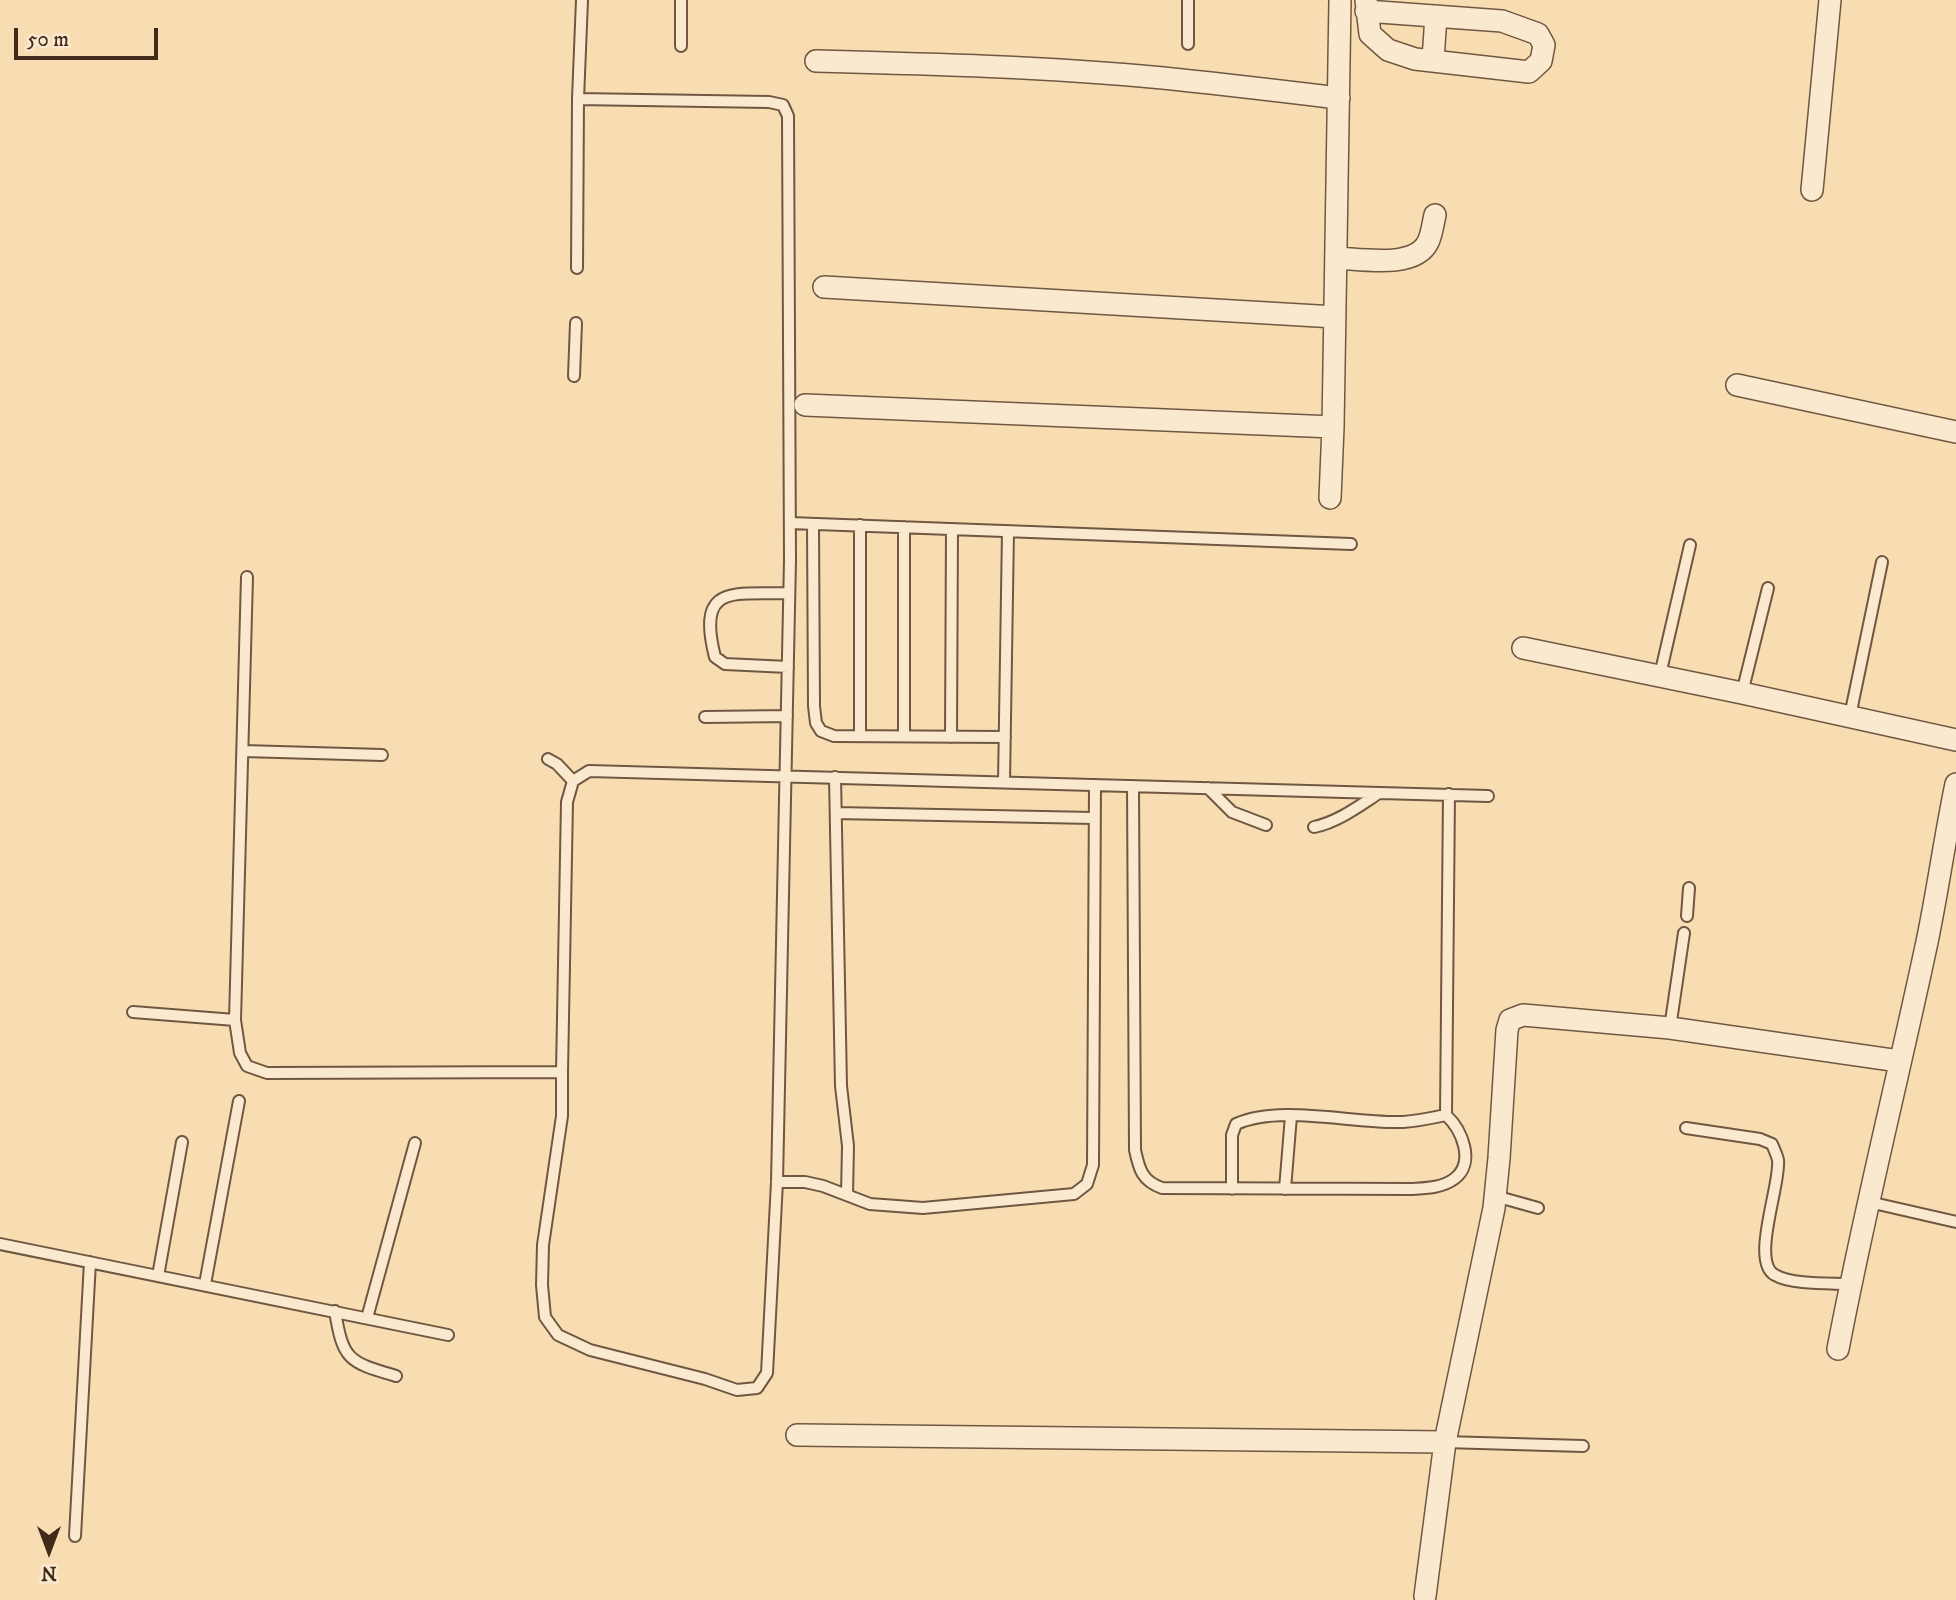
<!DOCTYPE html>
<html>
<head>
<meta charset="utf-8">
<style>
	body { margin:0 }
	#map { position:relative; width:1956px; height:1600px; overflow:hidden; background:#f8ddb3; font-family:"IM FELL DW Pica",serif }
	canvas { display:block }
	.north { position:absolute; left:14px; top:1516px; width:70px; height:70px; -webkit-text-stroke:5px #fae9ce; paint-order:stroke; rotate:180deg; font-size:19px; font-weight:700; line-height:28px; text-align:center; color:#422a1b }
	.north::after { content:''; display:block; margin:auto; width:24px; height:32px; background:#422a1b; clip-path:polygon(50% 0,100% 100%,50% 72%,0 100%) }
	.scale { position:absolute; left:14px; top:28px; width:144px; height:32px; box-sizing:border-box; border:4px solid #422a1b; border-top:0; padding-left:9px; font-size:21px; line-height:24px; white-space:nowrap; color:#422a1b; -webkit-text-stroke:5px #fae9ce; paint-order:stroke }
</style>
</head>
<body>
<div id="map">
<canvas width="1956" height="1600"></canvas>
<div class="north">N</div>
<div class="scale">50 m</div>
</div>
<script>
const g = document.querySelector('canvas').getContext('2d');
g.lineJoin = 'round';
function strokePath(path, color, width, dash) { g.strokeStyle = color; g.lineWidth = width; g.lineCap = dash ? 'butt' : 'round'; g.setLineDash(dash || []); g.stroke(path); }
const lane = new Path2D(`
	M1188,0V44
	M681,46V0
	M577,268L578,99
	M574,376L576,323
	M790,523L1351,544
	M813,524L814,706L816,723L821,731L834,736L1005,737
	M904,527V736
	M247,577L235,1020L240,1053L247,1066L267,1073L562,1072L567,802L573,781L589,771L1488,796
	M788,667L725,664L715,657C696,582 734,595 789,593
	M1660,675L1690,545
	M1742,693L1768,588
	M1850,716L1882,562
	M705,717L787,716
	M860,736V525
	M951,737L952,529
	M244,751L382,755
	M548,759L557,764L573,781
	M835,777L841,1086L848,1146L847,1195
	M1004,782L1008,531
	M1133,786L1135,1150C1139,1169 1142,1181 1162,1188L1411,1189C1425,1188 1442,1188 1454,1179C1476,1163 1462,1130 1446,1115L1449,794
	M1208,788L1232,812L1266,825
	M836,813L1094,818
	M1314,827C1338,822 1359,806 1379,793
	M1687,916L1689,888
	M133,1012L235,1020
	M1670,1028L1684,933
	M562,1072V1116L543,1245L542,1285L545,1317L558,1335L590,1350L705,1379L737,1390L757,1388L767,1373L777,1182L790,560L788,116L783,105L769,102L578,99L582,0
	M1686,1128L1760,1139L1772,1144C1774,1149 1777,1155 1778,1160C1781,1184 1750,1262 1775,1275C1792,1285 1831,1283 1850,1284
	M777,1182H805L823,1186L870,1204L923,1208L1074,1194L1087,1184L1093,1165L1095,785
	M1232,1189V1135L1236,1124C1281,1104 1353,1124 1403,1122C1417,1121 1432,1118 1446,1115
	M1285,1189L1291,1116
	M1495,1196L1538,1208
	M1869,1202L1956,1222
	M0,1244L448,1335
	M158,1276L182,1142
	M205,1284L239,1101
	M335,1311C343,1361 349,1362 396,1376
	M367,1318L415,1143
	M1445,1442L1583,1446
	M75,1536L90,1262`);
const street = new Path2D(`
	M1366,11L1502,21L1538,34L1544,45L1541,61L1529,72L1415,59L1388,50L1370,34L1366,0
	M1433,60L1436,16
	M816,61C932,64 1048,67 1163,78C1222,84 1280,91 1339,98
	M1812,190L1830,0
	M1336,258C1362,259 1415,269 1428,242C1432,234 1433,223 1435,215
	M824,287L1335,317
	M1737,385L1956,432
	M805,405L1333,427L1340,0
	M1330,498L1333,427
	M1523,648L1742,693L1956,740
	M1838,1349C1864,1212 1898,1078 1927,942C1938,889 1945,837 1956,784
	M797,1435L1445,1442
	M1425,1596L1445,1442L1494,1208L1499,1158L1507,1030L1510,1020L1523,1015L1670,1028L1899,1061`);
strokePath(lane, '#705741', 14);
strokePath(street, '#705741', 24);
strokePath(lane, '#fae9ce', 10);
strokePath(street, '#fae9ce', 21);
</script>
</body>
</html>
